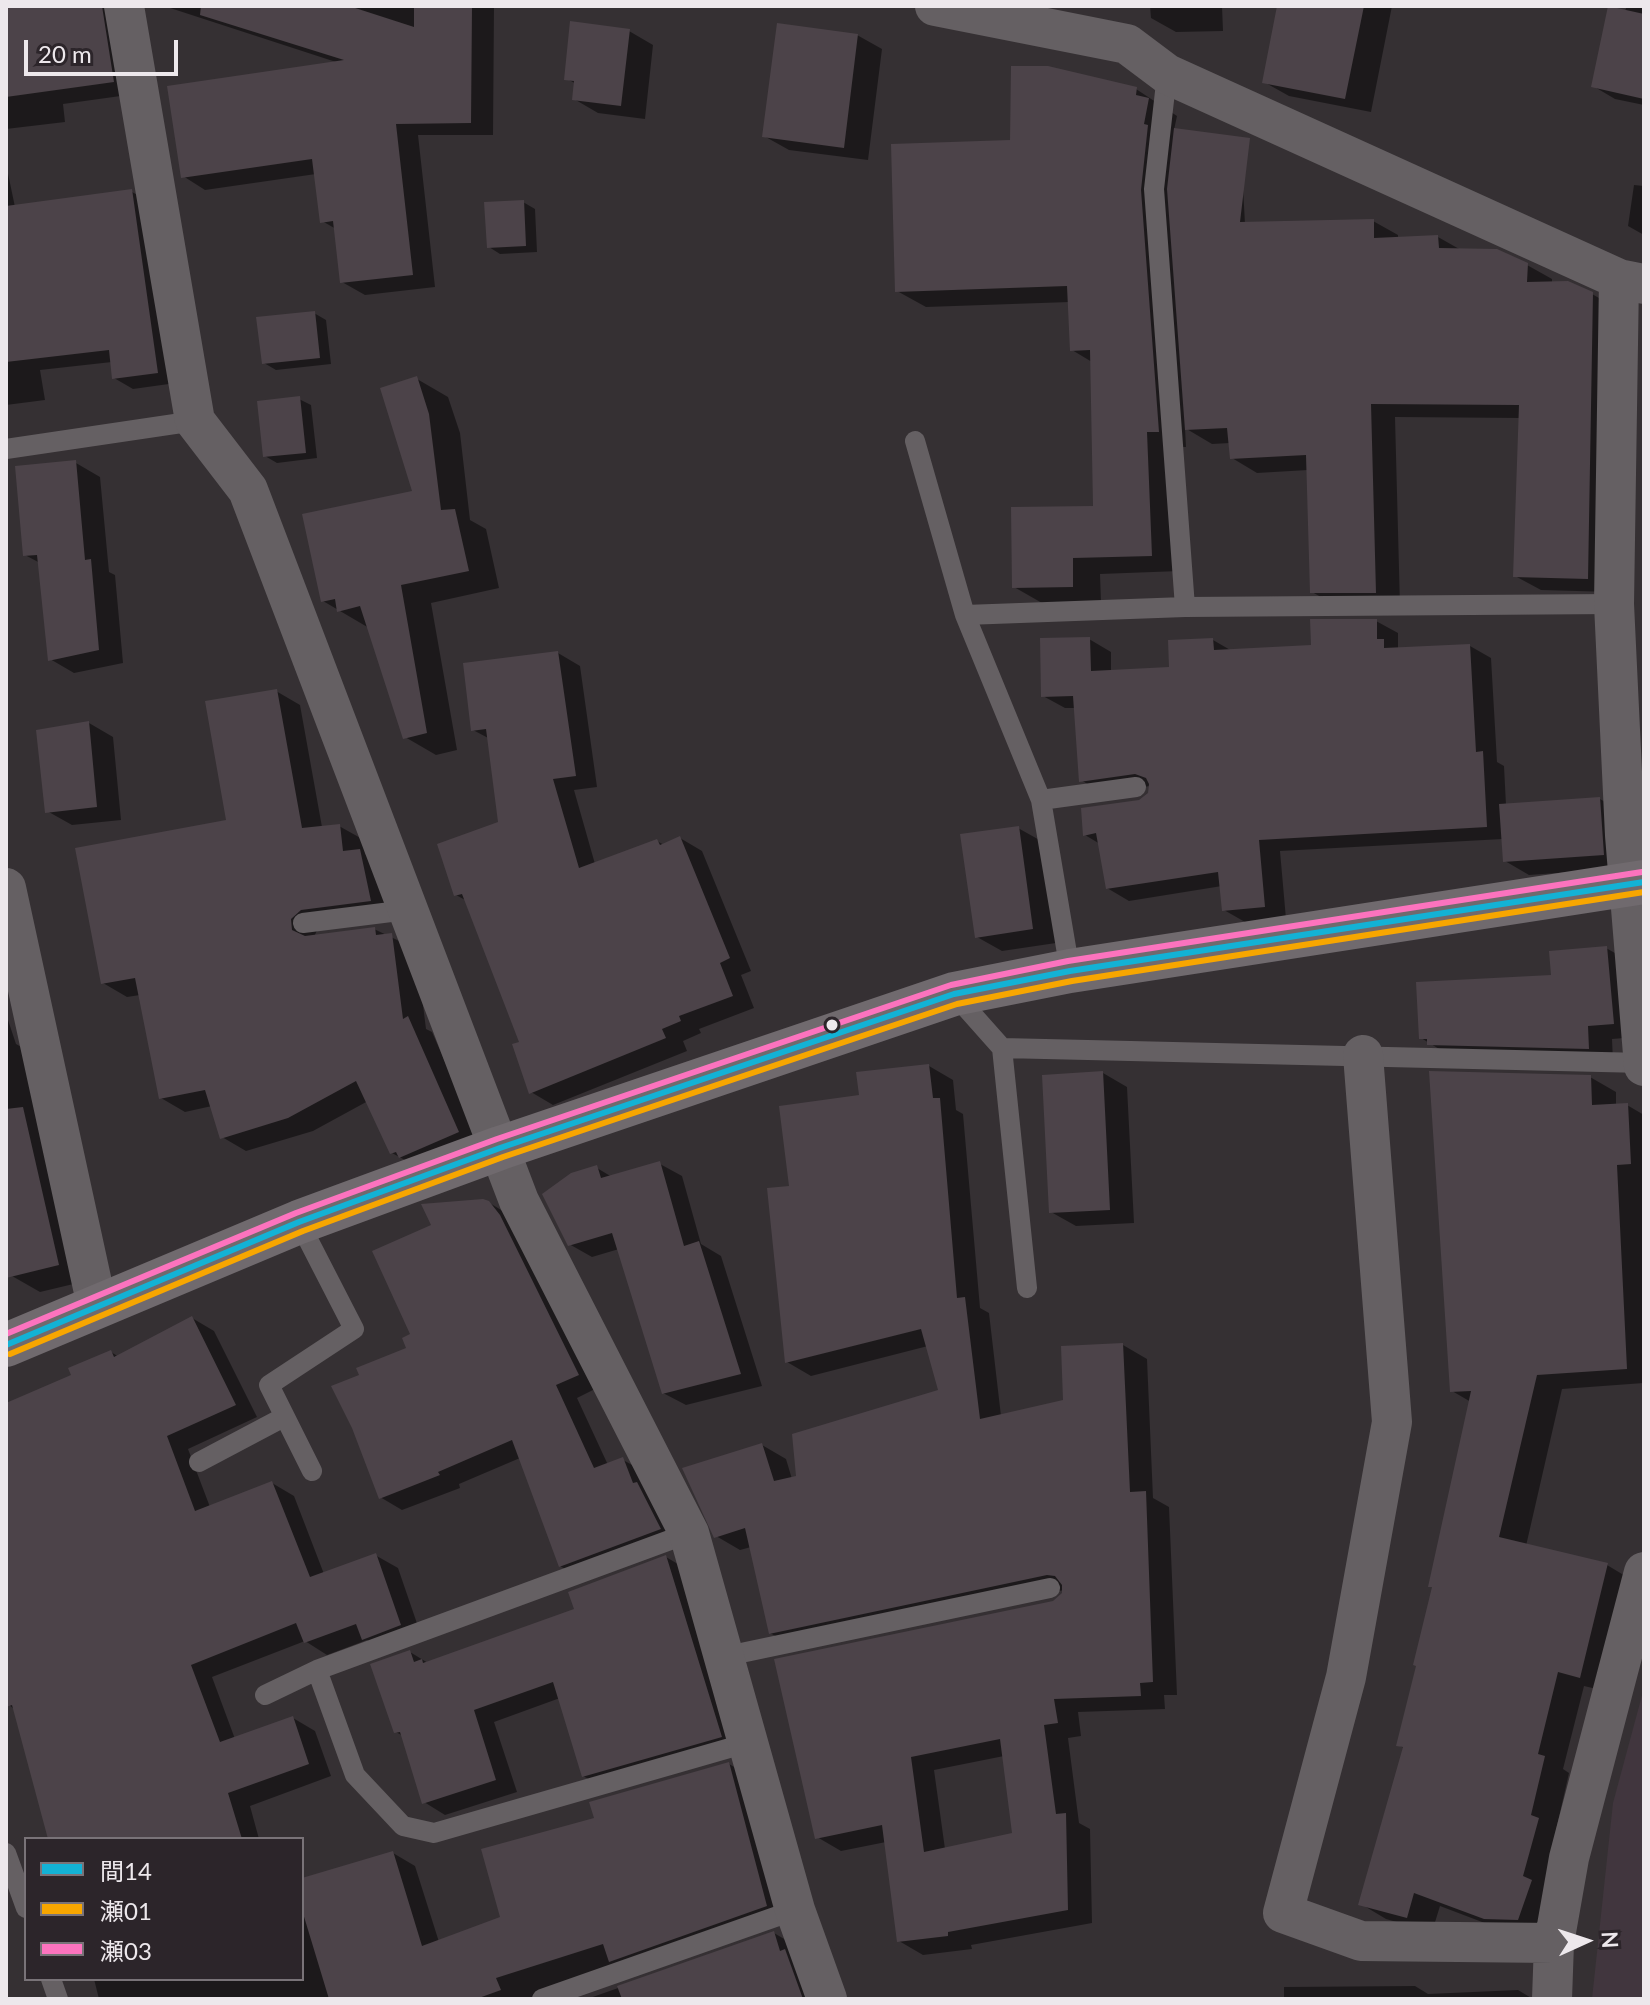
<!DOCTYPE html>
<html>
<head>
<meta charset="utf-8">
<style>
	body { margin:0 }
	#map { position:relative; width:1650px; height:2005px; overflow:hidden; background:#353033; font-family:Lato,"Noto Sans JP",sans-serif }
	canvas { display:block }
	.frame { position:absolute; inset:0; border:8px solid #ede8ec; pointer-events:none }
	.legend { position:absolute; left:24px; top:1837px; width:280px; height:144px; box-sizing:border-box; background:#2c252a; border:2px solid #797378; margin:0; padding:10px 14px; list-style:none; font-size:24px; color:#ede8ec }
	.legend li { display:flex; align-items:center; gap:16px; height:40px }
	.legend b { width:40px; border:2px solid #797378 }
	.north { position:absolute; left:1546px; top:1901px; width:80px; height:80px; -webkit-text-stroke:6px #2c252a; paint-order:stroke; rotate:87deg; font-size:22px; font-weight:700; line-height:32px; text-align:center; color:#ede8ec }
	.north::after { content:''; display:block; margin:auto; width:28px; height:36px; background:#ede8ec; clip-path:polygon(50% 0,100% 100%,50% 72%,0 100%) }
	.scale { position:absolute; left:24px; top:40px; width:154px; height:36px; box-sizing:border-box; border:4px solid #ede8ec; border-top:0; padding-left:10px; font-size:24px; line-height:28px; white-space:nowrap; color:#ede8ec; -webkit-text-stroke:6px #2c252a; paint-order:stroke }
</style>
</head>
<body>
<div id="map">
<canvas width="1650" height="2005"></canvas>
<div class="frame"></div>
<ul class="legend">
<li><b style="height:10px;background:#13b2d5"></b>間14</li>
<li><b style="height:10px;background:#f7a600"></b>瀬01</li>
<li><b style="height:10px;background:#fc73be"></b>瀬03</li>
</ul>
<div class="north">N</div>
<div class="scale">20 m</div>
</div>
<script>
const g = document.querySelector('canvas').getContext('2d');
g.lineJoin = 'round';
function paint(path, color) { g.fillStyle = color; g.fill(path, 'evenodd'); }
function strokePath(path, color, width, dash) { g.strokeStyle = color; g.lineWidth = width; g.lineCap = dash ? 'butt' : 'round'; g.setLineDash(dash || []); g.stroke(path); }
paint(new Path2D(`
	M1644,1688V1999H1592L1613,1803Z`), '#41363e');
paint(new Path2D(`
	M6,6H117L135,94L63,104L65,122L6,129Z
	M164,6L494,7L493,135H418L435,287L365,295L342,282L336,229L322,221L316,174L205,190L183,176L339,63Z
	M1150,6H1222L1223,31L1176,32L1151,18Z
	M1279,6H1392L1371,112L1289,96L1264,82Z
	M1627,6H1644V105L1615,99L1593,86Z
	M629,31L653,45L645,119L598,113L574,99L576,84L566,78Z
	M857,35L882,49L868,160L789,150L764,136Z
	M1136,89L1177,116L1174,130L1216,135L1241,150L1245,224L1373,221L1398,235V239L1438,237L1461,250L1527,265L1552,279V284L1592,294L1618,309L1612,592L1541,590L1515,576L1520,418L1395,417L1400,606H1337L1312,592L1308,470L1257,473L1232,458L1230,443L1212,444L1185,428L1186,447H1174L1180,571L1100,574L1101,602L1042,603L1014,587L1095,508L1092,362L1072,350L1070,302L926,307L897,291L1012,142Z
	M6,164L15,207L132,192L151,202L176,383L133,389L114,378L112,362L40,370L45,400L6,405Z
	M1634,185L1644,186V235L1628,226Z
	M523,202L535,209L537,252L500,254L489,247Z
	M314,313L326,320L331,364L276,370L264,363Z
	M417,379L448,397L460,433L470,520L486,529L499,588L431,603L457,750L436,755L405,737L369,628L323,601L415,492Z
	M299,399L311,405L317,458L277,463L265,456Z
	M76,463L100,477L109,572L115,575L123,663L74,673L50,659L40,563L25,555Z
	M1376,621L1398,633V650L1470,646L1491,658L1497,762L1504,766L1506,805L1600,799L1624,813L1627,868L1529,875L1505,861L1503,839L1280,851L1286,919L1245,922L1224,910L1222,886L1129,901L1107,888L1100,844L1085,835L1139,802L1150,794V786L1102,793L1081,780L1076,708H1065L1043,696L1089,639L1111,652V672L1171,668L1213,640L1232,651L1313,647Z
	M558,653L580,666L597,787L574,790L595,864L657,841L664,845L680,838L702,851L751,971L741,975L754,1008L699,1029L701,1033L683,1041L687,1051L553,1105L531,1092L521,1043L467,901L456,895L500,824L490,739L473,730Z
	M276,691L300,705L322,827L339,826L364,840L365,854L384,865L394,914L319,926L314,937L374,929L416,949L426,1029L432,1032L482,1146L416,1166L392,1153L368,1101L313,1131L246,1151L222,1137L212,1106L185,1112L161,1098L140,995L127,997L103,983L229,822Z
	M89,723L113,737L121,820L72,825L47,811Z
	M1018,828L1043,842L1056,943L1002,951L977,937Z
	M1606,948L1631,962L1637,1037L1612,1039L1613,1062L1454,1058L1421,1038L1553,977Z
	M6,1014L16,1044L43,1059L86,1281L40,1292L12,1276L6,1250Z
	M929,1066L953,1080L956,1110L963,1114L980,1308L989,1313L1001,1416L1065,1401L1123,1345L1147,1359L1153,1498L1169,1507L1177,1695H1164L1165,1709L1078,1712L1081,1736L1068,1738L1079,1823L1090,1829L1092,1923L971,1945L972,1949L923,1955L899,1941L886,1842L841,1851L817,1837L1064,1594V1590L795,1647L770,1633L751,1547L740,1550L716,1536L762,1445L786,1459L792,1479L940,1391L928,1346L811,1376L787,1362L791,1187L861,1097ZM1004,1756L1014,1834L945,1849L934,1770Z
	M1103,1073L1127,1087L1134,1223L1076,1226L1051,1212Z
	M1590,1077L1616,1092V1106L1627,1105L1644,1115V1383L1562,1389L1526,1546L1607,1565L1632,1580L1605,1691L1584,1686L1563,1769L1569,1773L1556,1830L1544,1933H1511L1440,1906L1432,1932L1386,1919L1361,1904L1404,1748L1398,1745L1418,1666L1471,1402L1452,1391Z
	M660,1164L682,1176L701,1244L721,1256L762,1386L686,1405L663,1393L619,1249L592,1257L569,1244L597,1168L612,1177Z
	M488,1202L511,1216L599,1387L577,1398L608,1465L623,1460L645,1472L682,1542L582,1579L560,1566L520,1458L459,1484L460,1488L402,1510L380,1497L361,1376L409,1349L412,1335Z
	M192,1318L214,1331L257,1417L188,1449L210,1507L272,1483L294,1496L324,1574L375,1555L398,1568L422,1638L385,1651L367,1640L327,1655L305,1641L212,1677L235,1739L293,1718L315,1731L331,1776L250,1806L259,1839H50L16,1711L6,1702V1432L73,1376L111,1352L119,1357Z
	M666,1557L688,1570L743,1748L605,1788L583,1776L560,1698L494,1722L517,1792L445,1815L424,1802L403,1736L396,1732L410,1652L428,1663L576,1610Z
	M729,1764L752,1777L788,1919L561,1999H99L94,1979H302V1880L393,1853L415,1866L439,1942L502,1918L597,1819Z
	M774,1933L796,1946L820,1999H587Z
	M1415,1986L1428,1994L1518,1990L1533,1999H1284V1987Z`), '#0007');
paint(new Path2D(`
	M6,6H102L114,82L6,97Z
	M201,6H349L414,27V6H472L471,123L396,124L413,275L340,283L333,221L320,223L312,159L181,178L167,86L344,60L200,15Z
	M1277,6H1364L1345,99L1262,83Z
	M1608,6L1644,14V99L1591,87Z
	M570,21L630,29L621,106L572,100L574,81L564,80Z
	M777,23L858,34L844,148L762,137Z
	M1011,66H1048L1137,87L1136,95L1149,98L1144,124L1148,125L1141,190L1159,432H1147L1152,556L1073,558V587L1012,588L1011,507L1093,506L1090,350L1070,351L1067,286L895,292L891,144L1010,140Z
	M1174,128L1250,138L1240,222L1374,219V238L1438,235L1439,248L1497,249L1528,263L1527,282L1568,281L1593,292L1588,579L1513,577L1519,405L1371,404L1376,593H1310L1306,455L1230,459L1227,428L1185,430L1167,189Z
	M132,189L158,373L112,379L109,350L6,362V206Z
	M524,200L526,246L487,248L484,202Z
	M315,311L320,358L262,364L256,317Z
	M417,376L429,414L441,510L455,509L469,571L401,585L427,733L403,739L360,606L337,612L335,599L321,602L302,514L412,491L380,388Z
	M300,396L306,453L263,457L257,401Z
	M76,460L85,560L91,559L99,650L48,661L37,555L23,556L15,466Z
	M1310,619H1377V639H1384V648L1470,644L1476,752L1483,751L1487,827L1259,840L1265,907L1222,911L1218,872L1106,889L1096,833L1083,836L1081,808L1139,800L1148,793L1149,784L1146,778L1135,774L1079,782L1073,696L1041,697L1040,638L1090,637L1091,671L1169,667L1168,640L1213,638L1214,650L1311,645Z
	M558,651L576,776L553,779L579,868L657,839L660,845L680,836L730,958L720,963L733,996L679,1016L681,1021L662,1029L666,1038L529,1094L512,1044L519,1042L462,894L454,896L437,844L498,822L486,729L471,731L463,663Z
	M277,689L302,828L340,824L343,851L360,849L371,901L301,910L291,919L292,930L305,936L375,927L376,935L392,933L403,1019L408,1016L459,1132L399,1158L396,1152L390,1154L356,1081L288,1118L220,1139L205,1090L159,1099L135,978L101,984L75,848L226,820L205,701Z
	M89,721L97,807L45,813L36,730Z
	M1600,797L1604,855L1503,862L1499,804Z
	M1019,826L1033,929L975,938L960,834Z
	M1607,946L1614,1024L1588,1026L1589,1049L1427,1045V1039H1419L1416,982L1551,975L1549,951Z
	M929,1064L933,1098H940L957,1298L965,1297L980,1419L1063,1400L1061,1346L1123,1343L1130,1492L1146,1491L1153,1682L1140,1683L1141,1696L1054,1699L1058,1723L1044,1725L1056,1814L1066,1813L1068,1910L948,1932V1936L897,1942L882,1825L815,1839L774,1659L1053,1601L1062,1593V1585L1055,1576L1047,1575L769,1634L745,1528L714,1538L682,1468L762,1443L774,1481L796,1476L792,1434L938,1390L921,1329L785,1363L767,1188L789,1186L779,1106L859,1095L856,1072ZM1000,1739L1012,1833L924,1852L911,1757Z
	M1103,1071L1110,1210L1049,1213L1042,1075Z
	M1429,1071L1591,1075L1592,1105L1628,1103L1631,1164L1617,1165L1627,1369L1537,1375L1499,1537L1608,1563L1580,1678L1558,1672L1538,1754L1545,1756L1531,1815L1539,1818L1523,1876L1532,1880L1518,1920L1484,1919L1414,1893L1407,1918L1358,1905L1403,1747L1396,1746L1416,1666L1413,1665L1432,1587H1428L1471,1391L1450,1392Z
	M23,1107L59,1265L6,1278V1109Z
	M660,1161L684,1246L699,1241L741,1374L662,1394L612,1233L568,1246L542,1194L571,1173L597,1165L601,1178Z
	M483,1199L489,1201L500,1215L579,1375L556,1385L594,1468L623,1457L633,1483L637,1482L661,1529L559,1567L512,1440L438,1472L440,1475L379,1499L352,1428L331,1386L359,1375L356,1368L406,1348L402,1338L410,1334L372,1251L431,1225L421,1204Z
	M192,1316L236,1405L167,1436L195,1511L272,1481L310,1577L376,1553L401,1625L362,1640L356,1624L304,1643L296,1623L191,1665L220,1742L293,1716L309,1764L228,1793L242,1839H48L12,1705L6,1707V1403L71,1375L68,1368L111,1350L114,1357Z
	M666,1555L722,1737L582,1777L553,1682L474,1710L496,1780L422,1804L400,1732L394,1733L370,1664L410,1650L414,1662L422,1659L423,1663L574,1609L568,1592Z
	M729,1762L767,1906L609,1962L603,1944L496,1978L501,1990L476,1999H329L302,1910V1878L393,1851L422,1946L500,1917L481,1849L594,1818L589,1802Z
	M774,1931L780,1951L785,1949L803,1999H622L617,1986Z`), '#4c4349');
strokePath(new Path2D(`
	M1167,74L1154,189L1185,607
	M915,441L965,615L1185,607L1614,604
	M6,449L195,421
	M965,615L1041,800L1070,971
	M1041,800L1136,787
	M303,923L407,910
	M954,994L1002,1048L1644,1063
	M1002,1048L1027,1288
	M299,1222L354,1329L269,1385L312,1471
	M199,1462L284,1417
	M722,1657L1050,1588
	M317,1670L355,1775L403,1826L434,1833L747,1743
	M265,1695L317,1670L689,1533
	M6,1853L26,1908
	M51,1979L58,1999
	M542,1999L795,1910`), '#656063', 20);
strokePath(new Path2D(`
	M124,6L195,421L248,490L519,1201L689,1533L795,1910L827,1999
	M935,6L1127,44L1167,74L1619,279L1644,284
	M1619,279L1614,604L1625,835L1644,1066
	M6,888L97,1306
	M1363,1055L1392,1422L1346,1677L1283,1913L1361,1941L1554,1943
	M1552,1999L1554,1943L1569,1858L1644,1572`), '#656063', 40);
strokePath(new Path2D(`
	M6,1345L299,1222L500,1148L954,994L1070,971L1644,882`), '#706a6e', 44);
strokePath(new Path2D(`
	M6,1345L299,1222L500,1148L954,994L1070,971L1644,882`), '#13b2d5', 6);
strokePath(new Path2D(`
	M10,1354L303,1231L503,1157L957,1004L1072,981L1644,892`), '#f7a600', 6);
strokePath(new Path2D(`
	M6,1334L296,1213L497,1139L951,985L1068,961L1642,872`), '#fc73be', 6);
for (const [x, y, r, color] of [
	[832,1025,7,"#ede8ec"]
]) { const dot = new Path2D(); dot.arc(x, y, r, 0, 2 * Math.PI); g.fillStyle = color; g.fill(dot); strokePath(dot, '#2c252a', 3); }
</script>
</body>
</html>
